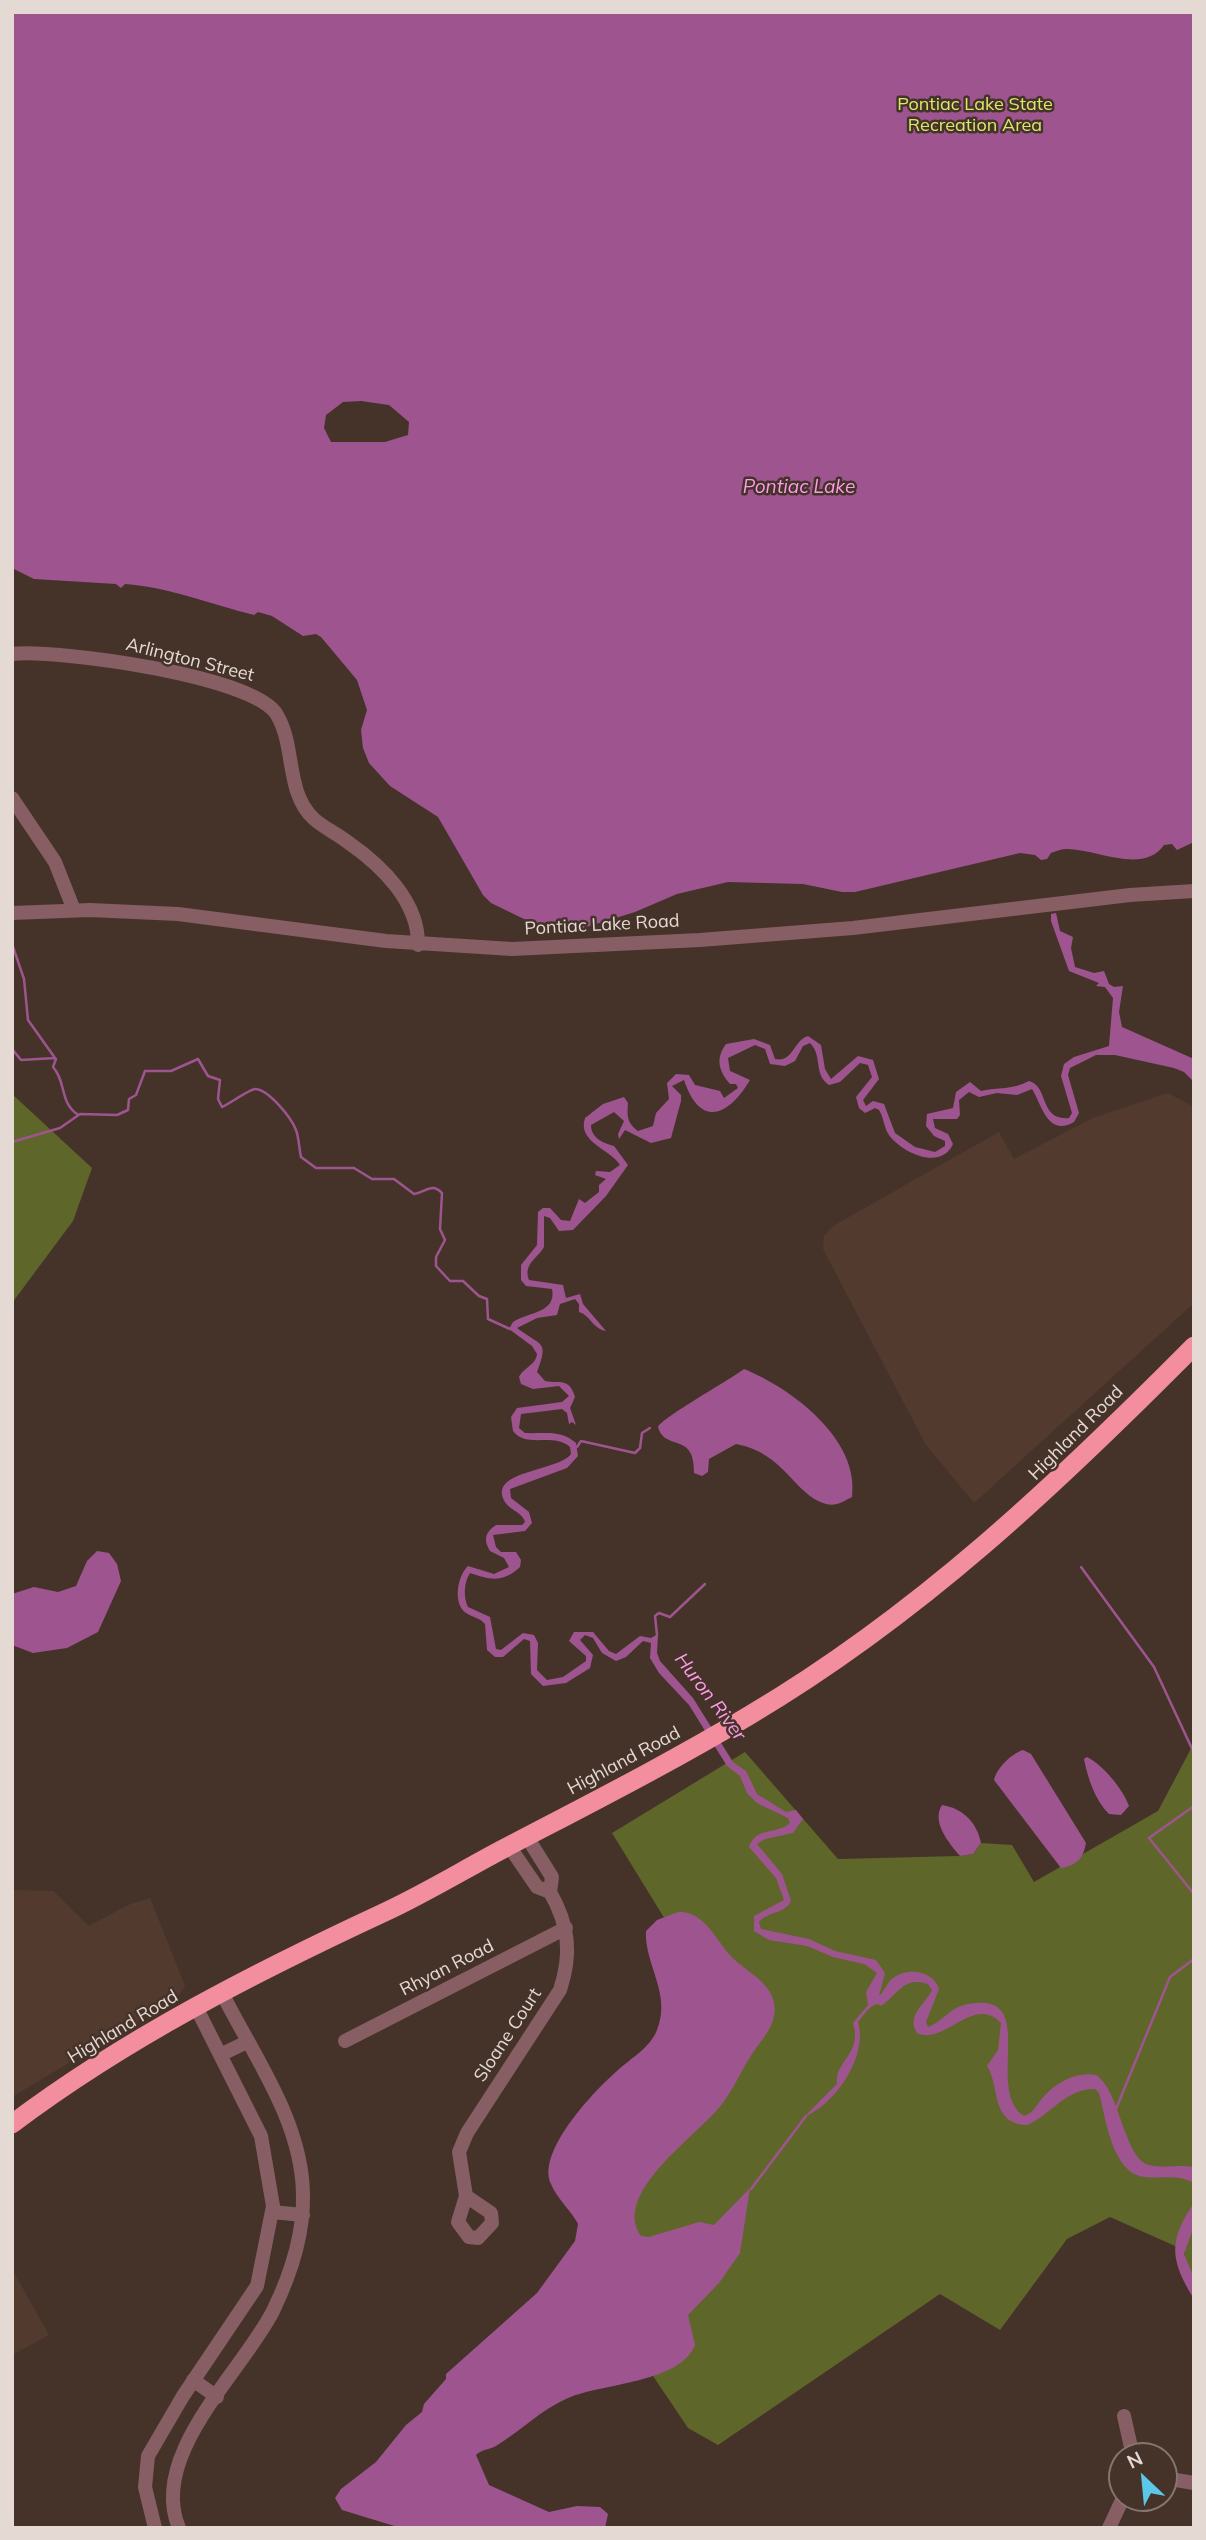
<!DOCTYPE html>
<html>
<head>
<meta charset="utf-8">
<style>
	body { margin:0 }
	#map { position:relative; width:1206px; height:2540px; overflow:hidden; background:#45332a; font-family:Mulish,sans-serif }
	canvas { display:block }
	.frame { position:absolute; inset:0; border:14px solid #e5d9d4; pointer-events:none }
	.north { position:absolute; left:1108px; top:2442px; width:70px; height:70px; box-sizing:border-box; background:#45332a; border:2px solid #85756e; border-radius:50%; rotate:334deg; font-size:19px; font-weight:700; line-height:28px; text-align:center; color:#e5d9d4 }
	.north::after { content:''; display:block; margin:auto; width:24px; height:32px; background:#5cc7e7; clip-path:polygon(50% 0,100% 100%,50% 72%,0 100%) }
</style>
</head>
<body>
<div id="map">
<canvas width="1206" height="2540"></canvas>
<div class="frame"></div>
<div class="north">N</div>
</div>
<script>
const g = document.querySelector('canvas').getContext('2d');
g.lineJoin = 'round';
function paint(path, color) { g.fillStyle = color; g.fill(path, 'evenodd'); }
function strokePath(path, color, width, dash) { g.strokeStyle = color; g.lineWidth = width; g.lineCap = dash ? 'butt' : 'round'; g.setLineDash(dash || []); g.stroke(path); }
function write(font, color, halo, rows, align = 'center') {
  g.font = font + ' Mulish,sans-serif'; g.lineWidth = 5; g.setLineDash([]); g.textBaseline = 'middle'; g.strokeStyle = halo; g.fillStyle = color; for (const [text, x, y, turn = 0] of rows) {
    g.save(); g.translate(x, y); g.rotate((+turn || 0) * Math.PI / 180); g.textAlign = isNaN(turn) ? turn : align; if (halo) g.strokeText(text, 0, 0); g.fillText(text, 0, 0); g.restore();
  }
}
paint(new Path2D(`
	M1168,1093L1194,1107V1303L974,1503L926,1445L823,1249L824,1236L833,1226L999,1132L1014,1159L1093,1118Z
	M12,1890L53,1891L89,1926L128,1905L150,1898L185,1986L177,1998L12,2097Z
	M12,2269L49,2335L12,2355Z`), '#533a2f');
paint(new Path2D(`
	M12,1094L92,1168L73,1221L12,1303Z
	M1194,1743V2278L1185,2261L1184,2250L1110,2217L1067,2239L1000,2330L940,2294L718,2445L688,2428L645,2364L621,2189L748,2032L671,1929L612,1833L745,1752L838,1859L960,1856L973,1854L981,1843L1012,1845L1034,1882L1158,1811Z`), '#5f662a');
paint(new Path2D(`
	M12,12H1194V842L1177,850L1172,844L1164,845C1143,875 1097,849 1067,849C1061,849 1057,851 1051,853L1047,859L1041,860L1035,855L1020,853L855,892H842L803,884L728,882L677,894L635,912L583,928L546,926L524,919L491,903L483,895L438,817L390,786L369,763L363,748L361,730L367,710L357,680L321,637L316,634L303,636L272,616L258,612L254,615C210,604 168,587 125,584L121,588L116,584L34,579L12,568ZM361,401L389,405L409,422L408,435L385,442H331L324,428L326,415L343,402Z
	M1056,913L1060,931L1073,937L1071,948L1075,967L1094,973L1104,971L1109,984L1114,987L1123,986L1119,1012L1122,1027L1194,1059V1082L1184,1072L1174,1068L1115,1055H1096L1070,1068L1068,1075L1079,1113L1074,1122C1047,1138 1041,1102 1032,1089L1017,1095L997,1093L979,1097L969,1092L959,1100L960,1115L957,1119H933L935,1128L948,1134L953,1144C941,1171 902,1153 889,1135C884,1128 884,1118 879,1110L875,1108L865,1113L859,1108L856,1097L872,1077L868,1065L860,1063L840,1082L829,1085C813,1074 823,1056 810,1043L803,1046L795,1061L785,1066L770,1064L765,1049L755,1045L728,1058L730,1071L750,1080C728,1117 700,1128 684,1080L672,1086L681,1095V1101L671,1138L651,1143L625,1130L619,1139L618,1134L624,1121L614,1112L591,1125C591,1138 603,1143 614,1146L628,1165L606,1196L573,1230L559,1231L550,1218L544,1216V1247C537,1259 523,1264 529,1280L563,1285L566,1298L580,1294L583,1304L606,1331C593,1329 590,1315 579,1312V1304L575,1299L560,1304L557,1315L537,1318L517,1328C542,1347 549,1340 537,1372L545,1381C560,1384 569,1377 575,1397L570,1408L576,1425L572,1422L569,1424L567,1413L562,1409L521,1414L519,1428L525,1433C543,1434 561,1429 576,1443L578,1456L567,1468L510,1489L511,1498L529,1512L532,1523L525,1531L493,1535L496,1547L501,1552H516L521,1560L520,1567C502,1583 491,1580 470,1573C464,1582 463,1597 468,1607L490,1617L496,1649L501,1650L523,1633L534,1635L538,1643L537,1670L547,1680L563,1677L586,1661V1656L569,1641L574,1632H593L609,1651L616,1654L640,1636L651,1638L658,1634L657,1653L660,1661L693,1698L733,1762L746,1771L757,1794L786,1812L796,1810L803,1819L793,1833L765,1839L757,1844L782,1874L791,1901C785,1914 768,1911 759,1922L761,1929L809,1939L835,1951L876,1960L885,1973L879,1996C885,1991 886,1984 892,1979C907,1966 934,1971 939,1989L926,2022L928,2027C941,2023 950,2008 964,2005C1043,1986 983,2089 1024,2116C1034,2113 1037,2104 1044,2096C1057,2082 1077,2071 1096,2075C1120,2090 1124,2159 1149,2165C1163,2169 1179,2164 1194,2167V2183C1177,2174 1163,2179 1145,2177C1112,2174 1106,2118 1099,2093L1095,2089C1066,2088 1051,2115 1027,2125C990,2124 1000,2085 987,2066L998,2050L1001,2023C973,1994 945,2046 917,2033C906,2015 925,2005 932,1990L928,1984C905,1977 901,1990 885,2003C877,2009 883,2002 874,2005C868,2008 862,2017 858,2022C868,2056 836,2104 804,2117L837,2084C834,2061 863,2054 853,2023L868,2005L866,1992L877,1973L864,1964L833,1957L807,1946L769,1940L754,1931V1916L784,1900L776,1878L749,1847C756,1826 778,1835 790,1823L788,1818L757,1803L747,1793L740,1776L727,1766L689,1705L659,1673L650,1658L651,1643L643,1641L626,1657L616,1661L602,1653L593,1638L585,1635L580,1640L593,1655L590,1668L566,1683L543,1686L531,1674L530,1641L524,1639L503,1657H495L487,1650L485,1624C479,1617 473,1618 466,1613C452,1603 458,1575 468,1566L494,1574L509,1567L504,1558L490,1551C483,1540 485,1532 496,1525H522L525,1522C522,1511 507,1510 503,1498C493,1470 559,1471 571,1454L570,1447C553,1432 527,1449 513,1431L511,1417L517,1408L562,1402L569,1396L559,1386L533,1389L521,1384L519,1377C523,1368 536,1365 537,1354L532,1346L509,1329L513,1322C528,1312 557,1313 552,1289L526,1286L521,1280V1265L537,1245L538,1212L543,1208H550L561,1220L570,1221L579,1199L585,1203L599,1192V1185L606,1179L595,1175L596,1171L610,1172L620,1165C610,1149 577,1142 585,1118L603,1104L624,1097L628,1103C627,1116 627,1123 638,1131L653,1126L656,1113L669,1099L667,1083L676,1074L689,1075L695,1085L720,1091L724,1098L738,1088L736,1084H730C719,1071 715,1059 726,1044L754,1039L770,1045L775,1059C793,1063 793,1041 808,1036L821,1045L825,1069L831,1079L858,1056L873,1060L879,1079L863,1100L866,1106L873,1101L884,1104L895,1133L915,1147L935,1152L945,1146V1141L934,1136L926,1126L927,1114L953,1108L956,1092L970,1082L981,1091C998,1087 1013,1090 1029,1081C1049,1086 1039,1121 1069,1118L1072,1113L1061,1076L1064,1064L1074,1057L1109,1046L1113,998L1105,987L1096,986L1099,983L1069,971L1051,921V914Z
	M744,1369C791,1388 860,1439 852,1497C844,1501 836,1507 826,1504C794,1495 785,1453 736,1444L709,1459L708,1472L702,1476L694,1473C695,1431 665,1452 658,1427C663,1417 728,1381 744,1369Z
	M97,1551L109,1553L117,1564L121,1581L98,1632L67,1648L33,1653L12,1645V1594L34,1587L58,1592L76,1586L87,1561Z
	M1023,1750L1031,1754L1086,1843C1083,1859 1077,1865 1061,1868L994,1780C997,1768 1011,1754 1023,1750Z
	M1087,1757C1103,1765 1123,1789 1129,1806L1121,1815L1109,1814C1095,1800 1088,1779 1084,1759Z
	M942,1805C962,1808 977,1822 981,1843L973,1854L960,1856C949,1843 931,1822 942,1805Z
	M678,1912C702,1910 715,1937 728,1953C742,1970 770,1980 774,2003C778,2023 763,2038 752,2054C741,2070 734,2089 722,2104C701,2133 610,2193 641,2236L649,2237L699,2222L714,2225L750,2188L740,2253L719,2283L688,2315L695,2345C680,2383 603,2383 568,2398C540,2410 521,2431 496,2446C489,2450 482,2449 476,2455L489,2485L549,2512L577,2506L600,2507L608,2514L605,2528H401L342,2510L335,2498L341,2489L376,2462L406,2425L422,2412L424,2404L446,2379V2374L537,2293L575,2241L578,2224C571,2210 557,2199 551,2184C536,2152 594,2091 617,2071C631,2058 650,2048 657,2030C672,1994 644,1964 646,1931L657,1920Z
	M1194,2203V2226L1184,2254L1194,2278V2299C1170,2260 1168,2241 1194,2203Z`), '#9e558f');
strokePath(new Path2D(`
	M12,944L24,979L28,1020L55,1058
	M12,1049L21,1060L55,1058
	M56,1059L53,1067C66,1081 60,1103 77,1114
	M12,1142L60,1128L80,1114L117,1115L128,1110L129,1099L136,1095L145,1071H171L198,1059L208,1076L220,1080L218,1099L222,1107C229,1104 250,1089 255,1089C268,1089 291,1117 296,1130C299,1138 299,1148 301,1157L316,1168H354L372,1179H394L414,1194C426,1192 432,1182 442,1193L440,1229L445,1240L436,1257V1266L450,1281H463L479,1296L487,1299L488,1319L510,1329
	M577,1447L581,1441L635,1453L640,1448L642,1433L650,1428
	M1081,1567L1154,1667L1194,1753
	M657,1635L655,1616L659,1613L670,1617L705,1584
	M1194,1806L1149,1838L1194,1894
	M1116,2109L1170,1977L1194,1959
	M751,2189L806,2116`), '#9e558f', 2.5);
strokePath(new Path2D(`
	M12,654C58,649 255,676 277,715C296,747 285,792 314,819C324,828 338,834 349,843C382,866 419,902 418,945
	M12,798L55,862L74,910
	M12,913L90,910L178,914L386,941L512,949L700,940L853,928L1130,895L1194,891
	M509,1846L537,1887L550,1892L552,1877L527,1837
	M345,2041L566,1928
	M220,2055L247,2042
	M466,2196L491,2213L492,2223L478,2238L469,2237L458,2222L466,2196L459,2152L467,2133L560,1990C572,1954 569,1925 550,1892
	M272,2212L303,2215
	M193,2380L217,2397
	M1124,2416L1133,2456
	M1164,2478L1194,2483
	M155,2528L145,2487L148,2456L183,2396L257,2286L273,2206L261,2136L196,2007
	M179,2528C148,2455 242,2372 273,2311C290,2276 304,2234 303,2194C302,2121 253,2055 222,1993
	M1109,2528L1123,2498`), '#875e63', 14);
strokePath(new Path2D(`
	M12,2124C126,2038 256,1972 385,1912C426,1893 465,1869 505,1848C587,1805 670,1763 750,1715C920,1614 1056,1485 1194,1346`), '#f28e9e', 19);
write('18px', '#d9e96a', '#45332a', [
	["Pontiac Lake State",975,105],
	["Recreation Area",975,126]
]);
write('18px', '#e5d9d4', '#45332a', [
	["Arlington Street",190,660,14],
	["Pontiac Lake Road",602,925,-3],
	["Highland Road",1076,1433,-45],
	["Highland Road",624,1761,-28],
	["Rhyan Road",447,1968,-27],
	["Highland Road",123,2027,-31],
	["Sloane Court",508,2035,-57]
]);
write('italic 19px', '#ff9be9', '#45332a', [
	["Pontiac Lake",799,487],
	["Huron River",710,1697,53]
]);
</script>
</body>
</html>
